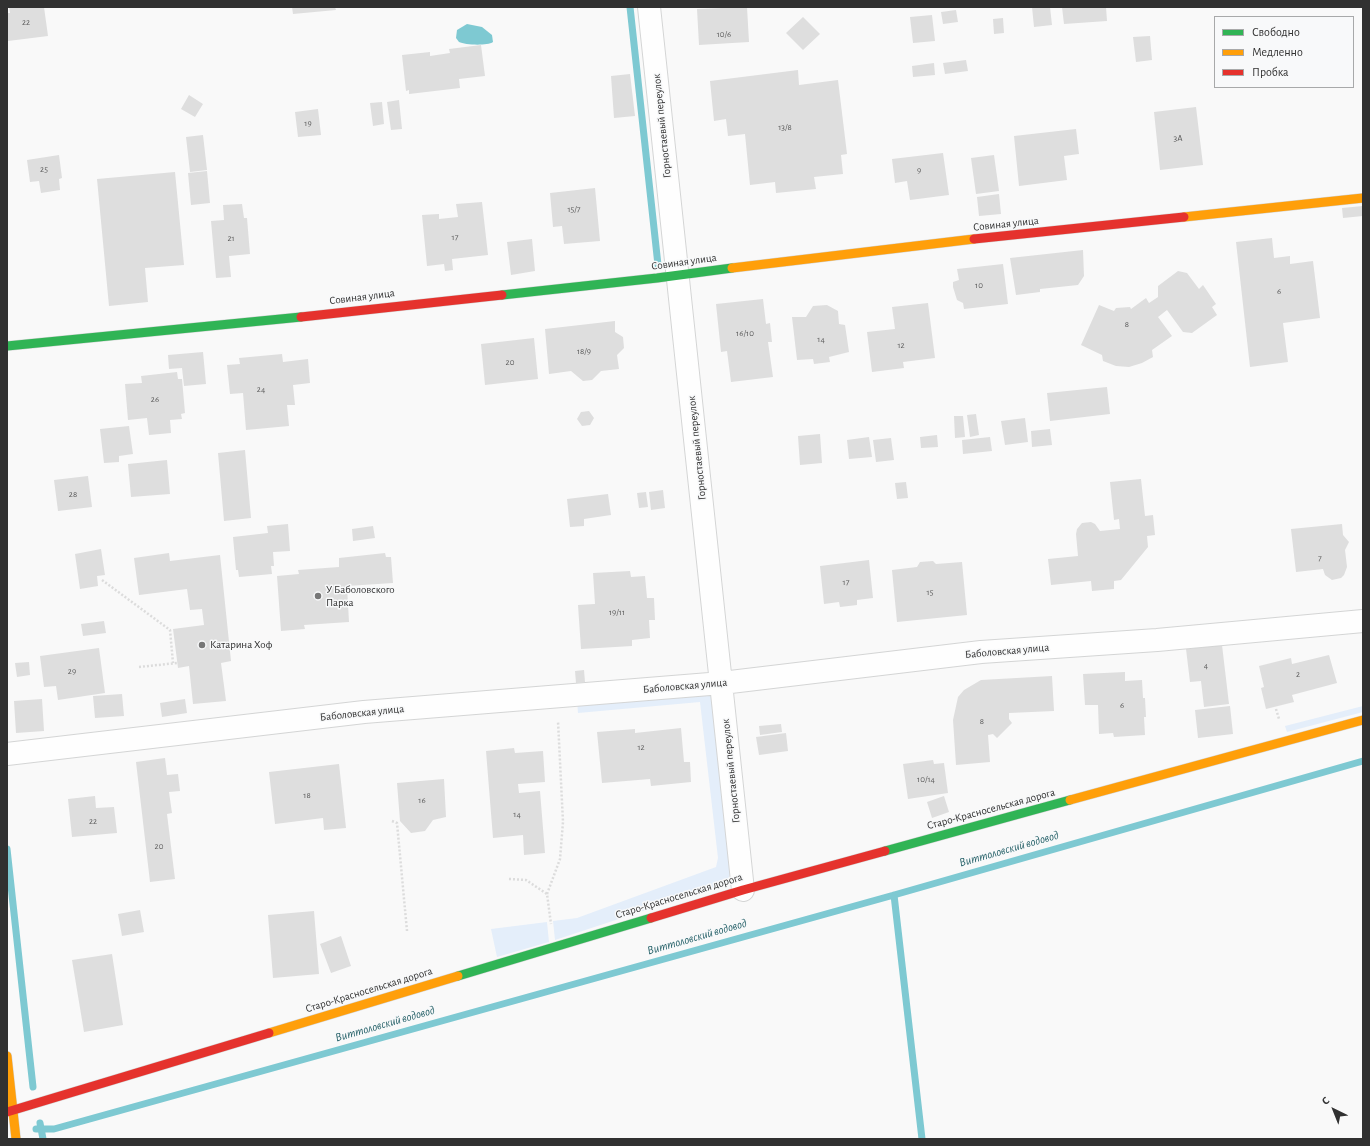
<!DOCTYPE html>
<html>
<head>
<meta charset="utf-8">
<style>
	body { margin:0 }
	#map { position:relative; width:1370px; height:1146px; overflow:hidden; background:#f9f9f9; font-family:"Alegreya Sans",sans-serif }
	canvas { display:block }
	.frame { position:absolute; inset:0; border:8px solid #313131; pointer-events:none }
	.legend { position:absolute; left:1214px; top:16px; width:140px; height:72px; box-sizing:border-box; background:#f8f9fa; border:1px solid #a8a9aa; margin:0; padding:5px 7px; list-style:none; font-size:12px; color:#313131 }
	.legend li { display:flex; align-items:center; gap:8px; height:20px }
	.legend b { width:20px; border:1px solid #a8a9aa }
	.north { position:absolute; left:1314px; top:1090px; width:40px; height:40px; -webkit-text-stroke:3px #f8f9fa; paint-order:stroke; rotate:317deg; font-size:11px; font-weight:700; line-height:16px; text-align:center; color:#313131 }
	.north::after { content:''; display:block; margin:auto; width:14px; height:18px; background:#313131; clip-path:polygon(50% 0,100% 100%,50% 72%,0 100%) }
</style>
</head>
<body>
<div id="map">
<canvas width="1370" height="1146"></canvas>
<div class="frame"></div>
<ul class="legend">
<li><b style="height:5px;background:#30b455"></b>Свободно</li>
<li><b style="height:5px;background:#ff9f0a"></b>Медленно</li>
<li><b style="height:5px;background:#e5322d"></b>Пробка</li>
</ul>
<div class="north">С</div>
</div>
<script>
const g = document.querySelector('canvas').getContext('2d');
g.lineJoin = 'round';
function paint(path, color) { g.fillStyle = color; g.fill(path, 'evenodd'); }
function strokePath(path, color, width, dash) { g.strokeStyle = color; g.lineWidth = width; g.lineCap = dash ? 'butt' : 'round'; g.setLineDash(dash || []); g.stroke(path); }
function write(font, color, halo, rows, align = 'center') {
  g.font = font + ' "Alegreya Sans",sans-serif'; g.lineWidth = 3; g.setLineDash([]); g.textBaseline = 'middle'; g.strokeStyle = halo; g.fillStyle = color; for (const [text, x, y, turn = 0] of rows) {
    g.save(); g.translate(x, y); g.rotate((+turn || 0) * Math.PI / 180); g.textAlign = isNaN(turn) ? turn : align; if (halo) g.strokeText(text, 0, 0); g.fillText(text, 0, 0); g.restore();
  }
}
paint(new Path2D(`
	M706,690L714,698L731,866L730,875L725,884L555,940L553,921L577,918L716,867L718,858L700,702L578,713L577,701Z
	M1363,706V712L1287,732L1285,726Z
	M547,922L549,942L497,957L491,929Z`), '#e4eefa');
paint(new Path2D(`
	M467,24L482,27L492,35L493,42C487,46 465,45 459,42L456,38L457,30Z`), '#7ec9d2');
strokePath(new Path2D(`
	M630,7L658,265
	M7,849L33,1087
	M894,895L922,1139
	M40,1123L43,1139
	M36,1129H54L894,895L1363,761`), '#7ec9d2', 7);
paint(new Path2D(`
	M9,7H44L48,36L8,41L7,13H10Z
	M292,7H335L336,10L293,14Z
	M747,7L749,42L699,45L697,9Z
	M1032,7H1050L1052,25L1034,27Z
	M1062,7H1106L1107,21L1064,24Z
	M956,10L958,22L943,24L941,12Z
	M932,15L935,41L913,43L910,17Z
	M803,17L820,34L803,50L786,33Z
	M1003,18L1004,33L994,34L993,19Z
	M1150,36L1152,60L1136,62L1133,37Z
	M481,45L485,76L459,79L460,88L409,94V90L406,91L402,55L430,52V56L450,53L449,49Z
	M966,60L968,71L945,74L943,63Z
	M934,63L935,75L913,77L912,66Z
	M798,70L799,85L838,80L847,154L841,155L843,174L814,177L816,189L776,193L775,182L750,185L745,134L728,136L726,119L714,121L710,81Z
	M630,74L635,116L614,118L611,76Z
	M189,95L203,104L195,117L181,109Z
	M399,100L402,129L391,130L387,102Z
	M382,102L384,124L373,126L370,103Z
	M1196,107L1203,165L1160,170L1154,112Z
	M318,109L321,135L298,137L295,112Z
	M1076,129L1079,154L1064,156L1067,180L1019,186L1014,136Z
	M203,135L207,170L190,172L186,137Z
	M943,153L949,195L910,200L907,181L895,183L892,159Z
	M59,155L62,178L59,179L60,190L41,193L39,181L30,182L27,160Z
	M994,155L999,191L976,194L971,158Z
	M207,171L210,203L191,205L188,173Z
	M175,172L184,265L145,268L148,302L109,306L97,179Z
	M595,188L600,241L564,244L562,226L553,227L550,193Z
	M999,194L1001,214L979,216L977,197Z
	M482,202L488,255L452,259L453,270L445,271L444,264L427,266L422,215L439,214V219L458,217L456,204Z
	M242,204L244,218H247L250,254L229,256L231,277L216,278L211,221L224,220L223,205Z
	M1363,206V216L1343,218L1342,208Z
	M1272,238L1274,258L1290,256V264L1313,261L1320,318L1283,323L1288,362L1250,367L1236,242Z
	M532,239L535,271L511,275L507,242Z
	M1083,250L1084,276L1078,285L1040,289V292L1016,295L1010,258Z
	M1003,264L1008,304L964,309L963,303L957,300L953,287V282L959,280L957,269Z
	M1178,271L1187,273L1199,289L1203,285L1216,304L1212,307L1217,315L1192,333L1183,332L1167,310L1158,317L1172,336L1152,350L1153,357L1142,363L1129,367L1116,366L1103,361L1102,355L1081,345L1099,305L1114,311L1116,308L1130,307L1131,309L1146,298L1149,303L1158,297V286Z
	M763,299L766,324L770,323L772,342H768L773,377L731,382L727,351L721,352L716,304Z
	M928,303L935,358L903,362L904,368L872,372L867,332L895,329L892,307Z
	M827,305L838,311L839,324L845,325L849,352L829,357L830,362L814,364L813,359L797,360L792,317H806L813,306Z
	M615,321V332L623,337L624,348L617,355L619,369L601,371L592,380L583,381L571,371L549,374L545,329Z
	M534,338L538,379L485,385L481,344Z
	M203,352L206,384L184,386L182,368L169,369L168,355Z
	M282,354L283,362L308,359L310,383L293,385L295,405H287L289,426L246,430L243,393L230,394L227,365L240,364L239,358Z
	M177,372L178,379H182L185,413L181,414L182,419L170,420L171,433L149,435L147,418L128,420L125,384L142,383L141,376Z
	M1107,387L1110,414L1050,421L1047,393Z
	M589,411L594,418L590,425L582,426L577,419L581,412Z
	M976,414L979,435L970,437L967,415Z
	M954,416H963L965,437L955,438Z
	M1025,418L1028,442L1005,445L1001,421Z
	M129,426L133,454L119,456V462L104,463L100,429Z
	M1050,429L1052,445L1032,447L1031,431Z
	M820,434L822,463L800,465L798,436Z
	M937,435L938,447L921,448L920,437Z
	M869,437L872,457L849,459L847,440Z
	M990,437L992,451L963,454L962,440Z
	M891,438L894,460L876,462L873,440Z
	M245,450L251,518L224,521L218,453Z
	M167,460L170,494L131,497L128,464Z
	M88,476L92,507L58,511L54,480Z
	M1141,479L1145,516L1153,515L1155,535L1147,536L1148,547L1121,580L1114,581V589L1092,591L1091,581L1051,585L1048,559L1078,556L1076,534L1077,529L1082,523L1091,522L1095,524L1100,531L1120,529L1119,519L1114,520L1110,482Z
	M906,482L908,498L897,499L895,483Z
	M663,490L665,508L651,510L649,492Z
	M646,492L648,507L639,508L637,493Z
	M608,494L611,515L584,519V526L570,527L567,499Z
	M288,524L290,551L273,552L274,566H271L272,574L239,577L238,570H236L233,537L268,533L267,526Z
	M1342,524L1343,535L1349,542L1345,550L1347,567L1344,575L1341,578L1332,580L1325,575L1323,569L1296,572L1291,529Z
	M373,526L375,538L353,541L352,529Z
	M101,549L105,575L97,576L98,586L80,589L75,554Z
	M169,553L170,561L220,555L231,661L221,663L226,701L193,704L189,666L178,668L173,629L204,625L202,609L190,610L187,589L139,595L134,558Z
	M385,553L386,557H391L393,583L347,586L349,622L304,625L305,629L281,631L277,576L299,574L298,570L339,567V558Z
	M869,560L873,598L857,600V605L840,607L839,602L824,604L820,566Z
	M933,561L936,564L962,562L967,615L897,622L892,570L917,567L920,562Z
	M630,571L631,577L645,576L647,598H654L655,620H649L650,638L632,640V646L581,649L578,605L595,604L593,573Z
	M104,621L106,633L83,636L81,624Z
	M1222,645L1229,704L1204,707L1201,681L1190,682L1186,649Z
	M99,648L105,693L58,700L56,686L44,687L40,656Z
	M1329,655L1337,683L1292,695L1294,702L1266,709L1261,688L1264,687L1259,666L1291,658L1292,664Z
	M29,662L30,675L17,677L15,663Z
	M584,670L585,682L576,683L575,671Z
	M1125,672V681L1142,680L1143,698H1145L1146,717H1144L1145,735L1114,737L1113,733L1099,734L1098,705H1085L1083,674Z
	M1052,676L1054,711L1009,713V719L1012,723L997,738L993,734L988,735L990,762L956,765L953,720L958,697L964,690L981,680Z
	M122,694L124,716L95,718L93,696Z
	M42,699L44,731L16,733L14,701Z
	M185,699L187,713L162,717L160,703Z
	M1230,706L1233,734L1198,738L1195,710Z
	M781,724L782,732L760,735L759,726Z
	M681,728L684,762H690L691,782L651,786L650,779L602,783L597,732L635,729V733Z
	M786,733L788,751L759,755L756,737Z
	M514,748L515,753L543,751L545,782L518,784L519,793L540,791L545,853L524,855L523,835L493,838L486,751Z
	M165,758L167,775L178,774L180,791L169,792L172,813L167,814L175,879L150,882L136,762Z
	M933,760L934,764L944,763L948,793L908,799L903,764Z
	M339,764L346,828L324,830L323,818L275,824L269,772Z
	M444,779L446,817L433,820L425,831L411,833L400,821L397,783Z
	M95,796L96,808L114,807L117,833L72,837L68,799Z
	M944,796L949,812L932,818L927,802Z
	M140,910L144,932L122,936L118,914Z
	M314,911L319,974L273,978L268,915Z
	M341,936L351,966L331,973L320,944Z
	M112,954L123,1025L84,1032L72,960Z`), '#dedede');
const street = new Path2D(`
	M649,7L743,890
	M7,754L364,712L722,683L981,652L1157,640L1363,621`);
const fast = new Path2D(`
	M502,295L657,278L732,268
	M7,346L301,317
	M885,851L1070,800
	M458,976L651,918`);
const slow = new Path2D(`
	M1184,217L1363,198
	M732,268L974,239
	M1070,800L1363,720
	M269,1033L458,976
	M7,1056L16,1139`);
const jam = new Path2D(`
	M974,239L1184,217
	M301,317L502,295
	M651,918L743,890L885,851
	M7,1112L269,1033`);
strokePath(street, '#d4d5d5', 24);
strokePath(fast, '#d4d5d5', 10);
strokePath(slow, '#d4d5d5', 10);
strokePath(jam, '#d4d5d5', 10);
strokePath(new Path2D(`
	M102,580L170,630L173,663
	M139,667L177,663
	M1276,709L1279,719
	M392,821L397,823L407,931
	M509,879L526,880L547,894L551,924
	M547,894L560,859L563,822L558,721`), '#dcdcdc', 2.5, [2, 2]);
strokePath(street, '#fefefe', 22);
strokePath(fast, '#30b455', 9);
strokePath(slow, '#ff9f0a', 9);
strokePath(jam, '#e5322d', 9);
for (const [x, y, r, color] of [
	[318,596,4,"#777"],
	[202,645,4,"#777"]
]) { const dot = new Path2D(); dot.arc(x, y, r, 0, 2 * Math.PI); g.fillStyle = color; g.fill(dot); strokePath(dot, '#f8f9fa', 1.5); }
write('9px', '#5c5c5c', null, [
	["22",26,22],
	["10/6",724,34],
	["19",308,123],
	["13/8",785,127],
	["3А",1178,138],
	["25",44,169],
	["9",919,170],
	["15/7",574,209],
	["17",455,237],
	["21",231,238],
	["10",979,285],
	["6",1279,291],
	["8",1127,324],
	["16/10",745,333],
	["14",821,339],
	["12",901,345],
	["18/9",584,351],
	["20",510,362],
	["24",261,389],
	["26",155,399],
	["28",73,494],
	["7",1320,558],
	["17",846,582],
	["15",930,592],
	["19/11",617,612],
	["4",1206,665],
	["29",72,671],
	["2",1298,674],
	["6",1122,705],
	["8",982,721],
	["12",641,747],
	["10/14",926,779],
	["18",307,795],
	["16",422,800],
	["14",517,814],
	["22",93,821],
	["20",159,846]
]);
write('11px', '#313131', '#f8f9fa', [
	["Горностаевый переулок",662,126,-96],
	["Совиная улица",1006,224,-6],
	["Совиная улица",684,262,-8],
	["Совиная улица",362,297,-7],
	["Горностаевый переулок",697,448,-96],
	["Баболовская улица",1007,651,-5],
	["Баболовская улица",685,686,-5],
	["Баболовская улица",362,713,-6],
	["Горностаевый переулок",731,771,-96],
	["Старо-Красносельская дорога",991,809,-15],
	["Старо-Красносельская дорога",679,896,-17],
	["Старо-Красносельская дорога",369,990,-17]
]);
write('11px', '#313131', '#f8f9fa', [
	["У Баболовского",326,590],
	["Парка",326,603],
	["Катарина Хоф",210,645]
], 'left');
write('italic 12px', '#266168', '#f8f9fa', [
	["Виттоловский водовод",1009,849,-16],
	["Виттоловский водовод",697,937,-16],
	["Виттоловский водовод",385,1024,-16]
]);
</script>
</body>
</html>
